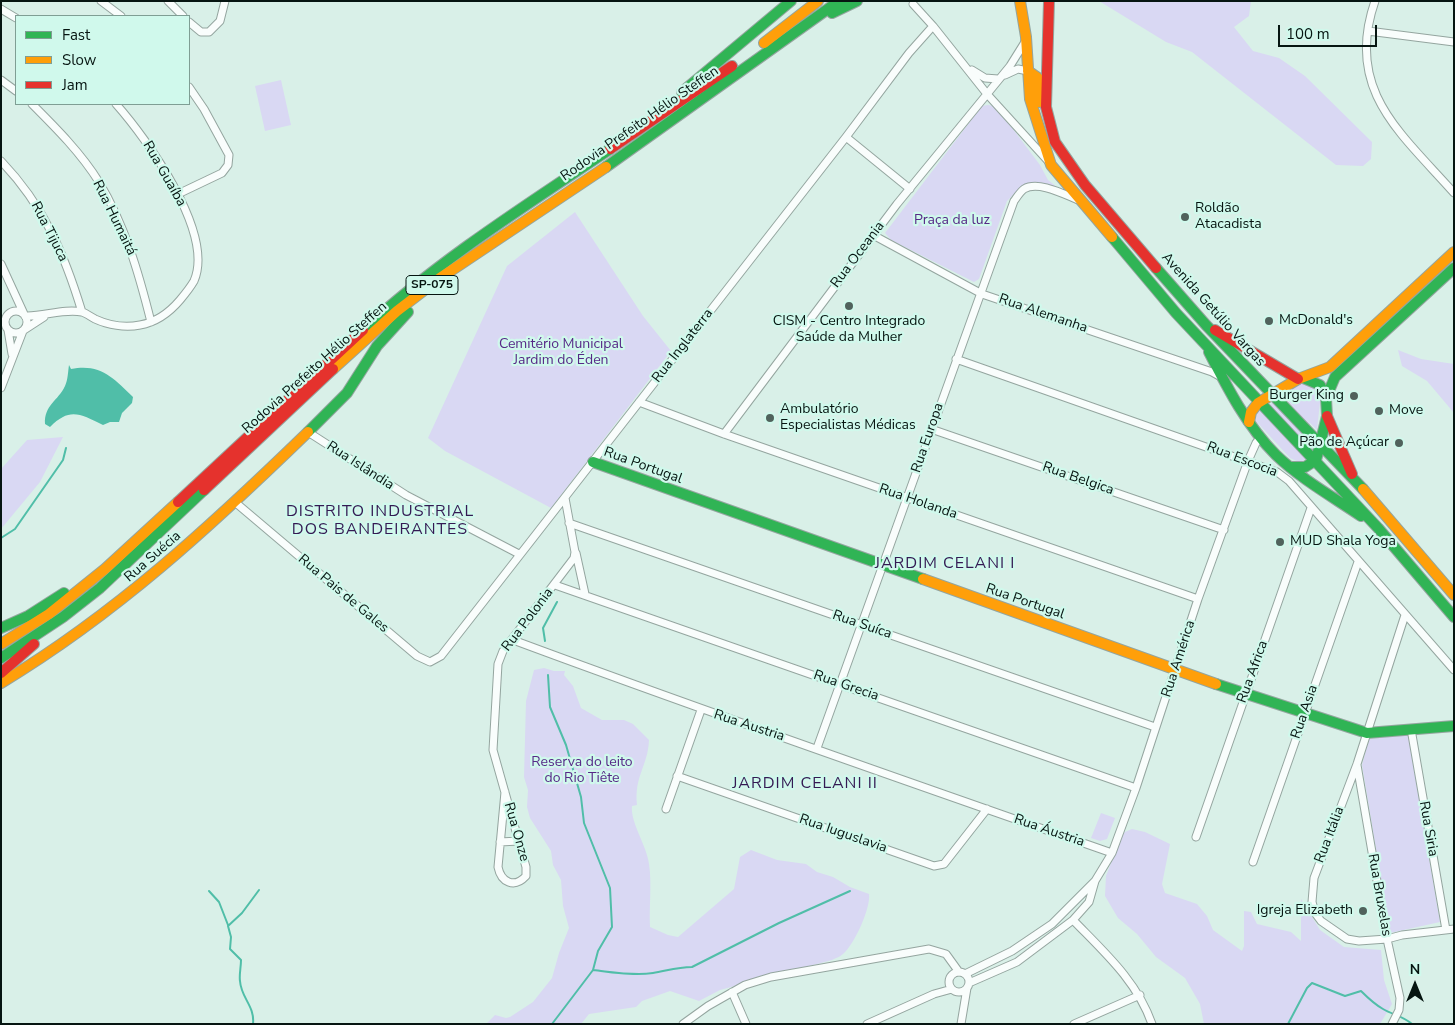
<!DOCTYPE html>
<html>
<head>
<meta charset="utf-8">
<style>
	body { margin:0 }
	#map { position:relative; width:1455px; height:1025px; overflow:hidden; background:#d9f0e8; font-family:"Nunito Sans",sans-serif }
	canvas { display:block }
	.frame { position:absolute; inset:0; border:2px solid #061511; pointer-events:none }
	.legend { position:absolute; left:15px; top:15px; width:175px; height:90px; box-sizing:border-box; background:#d0f9ec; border:1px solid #7f9e94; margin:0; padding:6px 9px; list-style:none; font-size:15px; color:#061511 }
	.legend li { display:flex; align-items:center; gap:10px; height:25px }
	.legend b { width:25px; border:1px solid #7f9e94 }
	.north { position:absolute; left:1390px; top:960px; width:50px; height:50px; -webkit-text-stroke:4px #d0f9ec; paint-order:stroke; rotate:0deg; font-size:14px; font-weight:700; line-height:20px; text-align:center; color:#061511 }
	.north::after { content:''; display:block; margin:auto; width:18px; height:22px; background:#061511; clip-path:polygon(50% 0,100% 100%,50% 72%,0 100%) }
	.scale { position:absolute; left:1278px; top:25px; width:99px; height:22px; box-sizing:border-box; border:2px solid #061511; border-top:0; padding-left:6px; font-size:15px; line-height:18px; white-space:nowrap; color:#061511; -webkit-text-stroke:4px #d0f9ec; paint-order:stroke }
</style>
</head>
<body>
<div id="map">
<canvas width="1455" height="1025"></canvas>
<div class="frame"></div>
<ul class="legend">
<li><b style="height:6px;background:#30b455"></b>Fast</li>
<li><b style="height:6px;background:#ff9f0a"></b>Slow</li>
<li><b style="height:6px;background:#e5322d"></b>Jam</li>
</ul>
<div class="north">N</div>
<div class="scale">100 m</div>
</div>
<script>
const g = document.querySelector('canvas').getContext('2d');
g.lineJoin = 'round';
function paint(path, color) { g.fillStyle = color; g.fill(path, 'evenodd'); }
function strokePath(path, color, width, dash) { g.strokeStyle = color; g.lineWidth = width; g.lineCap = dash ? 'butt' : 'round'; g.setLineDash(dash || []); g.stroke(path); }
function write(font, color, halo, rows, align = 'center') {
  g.font = font + ' "Nunito Sans",sans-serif'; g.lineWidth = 4.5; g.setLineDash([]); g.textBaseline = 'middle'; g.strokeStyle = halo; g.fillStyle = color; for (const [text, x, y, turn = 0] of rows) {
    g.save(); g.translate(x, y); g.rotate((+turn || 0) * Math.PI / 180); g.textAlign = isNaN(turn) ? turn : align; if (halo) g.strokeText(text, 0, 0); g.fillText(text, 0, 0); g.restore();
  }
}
paint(new Path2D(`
	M1099,1H1251L1249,16L1234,27L1253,51L1279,58L1305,76L1372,142L1371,159L1363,166L1336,165L1192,52L1166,42Z
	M281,80L291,125L265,131L255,86Z
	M988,105L993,106L1013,129L1040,165L1048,180L1062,191L1045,185L1018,190L1007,201L979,279L974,282L891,240L885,233L982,106Z
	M575,212L643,316L671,351L551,508L445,451L428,438L507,266Z
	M1398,350L1421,359L1454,364V413L1427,381L1402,366Z
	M1307,382L1314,385L1321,393L1317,430L1310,423L1309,428L1283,394L1297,384Z
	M1274,402L1312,442V449L1269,405Z
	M1258,407L1307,459L1299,462L1290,458L1254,419V414Z
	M63,437L40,482L1,529V469L27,440Z
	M544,668L554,671H565L564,675L573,686L581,708L602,720H624L633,724L649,740C648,766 634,776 637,805L632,806C630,822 647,846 649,864C652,883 649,907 650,927L668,935L678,937L734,889L740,857L751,850L777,860L806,864L817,872L833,877L850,887L869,894C871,908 854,945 843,954C840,957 835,958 832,960L720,990L699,1001L670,991L642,1001L636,1007L589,1014L581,1024H486L495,1015L506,1018L510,1017L533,1002L552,978L559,953L569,928L563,906L561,880L553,865L551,851L530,818L527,807L528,790L524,777L526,701L534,670Z
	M1408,735L1440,922L1390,933L1362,765L1369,739Z
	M1101,813L1115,818L1107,839L1100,841L1091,838Z
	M1132,829L1145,832L1170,844L1162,884L1165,893L1197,904L1207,916L1213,930L1242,951L1244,946V911L1251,912L1257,924L1291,932L1301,941V899L1320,930L1344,947L1381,950L1384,980L1392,1004L1380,1024H1204L1200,1004L1185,978L1156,957L1137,934L1118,918L1105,896L1106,876L1121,837L1125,832Z`), '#d9d8f3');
paint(new Path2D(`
	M69,365L71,369C100,363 114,378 133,397L132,403L122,413L119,422H110L103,425C80,414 70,407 50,427L45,424C44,405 58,401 65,386C68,380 68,371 69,365Z`), '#50bea8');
strokePath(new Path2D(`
	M1,538L15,529L63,460L66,448
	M545,641L543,628L557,602
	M548,675L550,707L566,745L581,797L584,823L610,888L612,927L598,951L593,970L552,1024
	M209,891L219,902L228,925
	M593,970C612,972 633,976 653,973C666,971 677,967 692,967L779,923L850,891
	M253,1024C255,1006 241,998 240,981C239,975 241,967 241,960L230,949L231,937L228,926L242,913L259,890
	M1288,1024L1307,988L1312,983L1345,996L1361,991C1368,998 1374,1004 1383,1009C1393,1015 1403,1016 1412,1024`), '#50bea8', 2);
const street = new Path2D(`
	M101,1L121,16
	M168,1L183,16
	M1375,1C1344,90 1401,133 1454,193
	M913,4L933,26L987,94L1048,161
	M1,9L16,18
	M189,22L201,32H209L220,21L225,1
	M1368,31L1454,42
	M972,70L985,78L998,79
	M1005,75L1018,69L1028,71
	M1,80L16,91
	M32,104C56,128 81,153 99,182C125,225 139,274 151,322
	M846,137L910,189
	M1,161C44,206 64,253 82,312
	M178,194L222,173L228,165L229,155L204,109L189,87
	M873,235L982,294L1212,372L1221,377
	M1,264L24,314
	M5 322a11 11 0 1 1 22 0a11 11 0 1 1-22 0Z
	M25,316C43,317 64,308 82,312C86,313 91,317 95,319C108,325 125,328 140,325C157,322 169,313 180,300C185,294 190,288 194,281C215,233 147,139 116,104
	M8,330L12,354
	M24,330L44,317
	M956,359L1277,472L1289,481L1454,670
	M1,388L23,331
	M639,402L724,434L1198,599
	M931,429L1224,530
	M308,432L406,495L519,554
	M724,434L897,204L1010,66L1025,42
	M236,503L417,656L430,662L441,656L846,137L909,53L933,26
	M569,523L1155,727
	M576,553L585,594
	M555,585L1136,788
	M1405,615L1357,764L1314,878L1312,902L1315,913L1321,921L1347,939L1359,941L1387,939L1402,935L1454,929
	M513,640C712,714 912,783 1112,853
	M1411,729L1446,930
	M817,748L1014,201C1017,197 1020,192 1024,189C1039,180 1067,196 1081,201
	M1357,765L1387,939L1400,998L1399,1010L1392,1024
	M677,776L934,866L944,864L987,809
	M505,792L498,867C501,882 514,889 526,876V867L493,750L498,664L503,651L574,558L575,552L565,498
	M666,809L701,710
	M1196,837L1311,508
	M500,842L519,841
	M1253,862L1358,562
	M1073,920C1104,952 1137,981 1152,1024
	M949 982a10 10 0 1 1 20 0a10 10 0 1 1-20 0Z
	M965,974L1012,951L1052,924L1095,881
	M969,983L1017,962L1073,920L1089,902L1095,881L1112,853L1136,788L1198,599L1248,461L1256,443L1261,437
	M732,992L746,1024
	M683,1024L708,1006L745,985L771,977L929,949L946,954L959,972
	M867,1024L934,994L952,989
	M961,1024L967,988
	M1074,1024L1140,995`);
const fast = new Path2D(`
	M832,13L857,1
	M682,92L791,1
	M606,167L839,1
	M1112,237L1176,313L1378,528L1454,617
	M1156,268L1206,325L1363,489
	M363,330C438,261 525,206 610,149
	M1209,352C1228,389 1247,426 1276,455C1301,479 1333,497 1361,516
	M1303,378L1320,385L1326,398
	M308,432L347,393L377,346L408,312
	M593,462L923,579
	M1290,467H1305L1316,460L1327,416L1326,398L1335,377L1454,268
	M1,628L28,616L64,593
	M1,658L63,617L100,588L204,490
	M1216,684L1367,733L1454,726`);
const slow = new Path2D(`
	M1020,1L1026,37L1030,99L1051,165L1112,237
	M764,43L818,1
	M1028,71L1038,78L1039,102
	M333,369L397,311L440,278L606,167
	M1249,422L1251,412L1258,403L1298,379L1330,367L1454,252
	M1363,489L1454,595
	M923,579L1216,684
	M1,644L49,614L105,569L178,502
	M1,683C117,613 211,526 308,432`);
const jam = new Path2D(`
	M1049,1L1046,107L1055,142L1085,185L1156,268
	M610,149L732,66
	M1215,330L1298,379
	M1327,416L1352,474
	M204,490L333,369
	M178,502L363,330
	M1,673L34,644`);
strokePath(street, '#94a59f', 9);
strokePath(fast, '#94a59f', 12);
strokePath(slow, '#94a59f', 12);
strokePath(jam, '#94a59f', 12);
strokePath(street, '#f9fdfc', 7);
strokePath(fast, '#30b455', 10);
strokePath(slow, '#ff9f0a', 10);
strokePath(jam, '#e5322d', 10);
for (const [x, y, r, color] of [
	[1185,217,5,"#50625c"],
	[849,306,5,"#50625c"],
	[1269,321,5,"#50625c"],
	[1354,396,5,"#50625c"],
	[1379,411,5,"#50625c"],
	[770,418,5,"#50625c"],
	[1399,443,5,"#50625c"],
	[1280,542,5,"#50625c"],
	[1363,911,5,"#50625c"]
]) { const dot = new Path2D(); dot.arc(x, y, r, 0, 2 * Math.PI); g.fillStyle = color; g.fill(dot); strokePath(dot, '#d0f9ec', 2); }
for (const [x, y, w] of [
	[432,285,52]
]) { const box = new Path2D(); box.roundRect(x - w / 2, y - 9.5, w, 19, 4); g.fillStyle = '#d0f9ec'; g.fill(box); strokePath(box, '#061511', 1); }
write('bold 12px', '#061511', null, [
	["SP-075",432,285]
]);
write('14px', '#061511', '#d0f9ec', [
	["Rodovia Prefeito Hélio Steffen",640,124,-35],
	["Rua Guaíba",164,174,60],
	["Rua Humaitá",114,218,64],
	["Rua Tijuca",49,232,63],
	["Rua Oceania",858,255,-53],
	["Avenida Getúlio Vargas",1213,310,48],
	["Rua Alemanha",1043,314,19],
	["Rua Inglaterra",683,346,-52],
	["Rodovia Prefeito Hélio Steffen",315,368,-42],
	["Rua Europa",928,438,-71],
	["Rua Escocia",1242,460,21],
	["Rua Islândia",360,466,33],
	["Rua Portugal",643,466,20],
	["Rua Belgica",1078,479,19],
	["Rua Holanda",918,502,19],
	["Rua Suécia",153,557,-41],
	["Rua Pais de Gales",343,594,40],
	["Rua Portugal",1025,602,19],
	["Rua Polonia",528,620,-53],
	["Rua Suíca",862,625,19],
	["Rua América",1179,659,-72],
	["Rua Africa",1253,672,-70],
	["Rua Grecia",846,686,19],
	["Rua Asia",1305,712,-71],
	["Rua Austria",749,726,18],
	["Rua Siria",1428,829,80],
	["Rua Áustria",1049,831,19],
	["Rua Onze",516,832,74],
	["Rua Iuguslavia",843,834,19],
	["Rua Itália",1330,835,-69],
	["Rua Bruxelas",1379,895,80]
]);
write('14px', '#061511', '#d0f9ec', [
	["Roldão",1195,209],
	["Atacadista",1195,225],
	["McDonald's",1279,321],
	["CISM - Centro Integrado",849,322,"center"],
	["Saúde da Mulher",849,338,"center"],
	["Burger King",1344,396,"right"],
	["Ambulatório",780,410],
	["Especialistas Médicas",780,426],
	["Move",1389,411],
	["Pão de Açúcar",1389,443,"right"],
	["MUD Shala Yoga",1290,542],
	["Igreja Elizabeth",1353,911,"right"]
], 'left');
write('14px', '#562987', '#d0f9ec', [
	["Praça da luz",952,221],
	["Cemitério Municipal",561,345],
	["Jardim do Éden",561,361],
	["Reserva do leito",582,763],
	["do Rio Tiête",582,779]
]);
g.letterSpacing = '1px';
write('16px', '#341a53', '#d0f9ec', [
	["DISTRITO INDUSTRIAL",380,512],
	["DOS BANDEIRANTES",380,530],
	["JARDIM CELANI I",945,564],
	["JARDIM CELANI II",805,784]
]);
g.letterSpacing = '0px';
</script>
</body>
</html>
